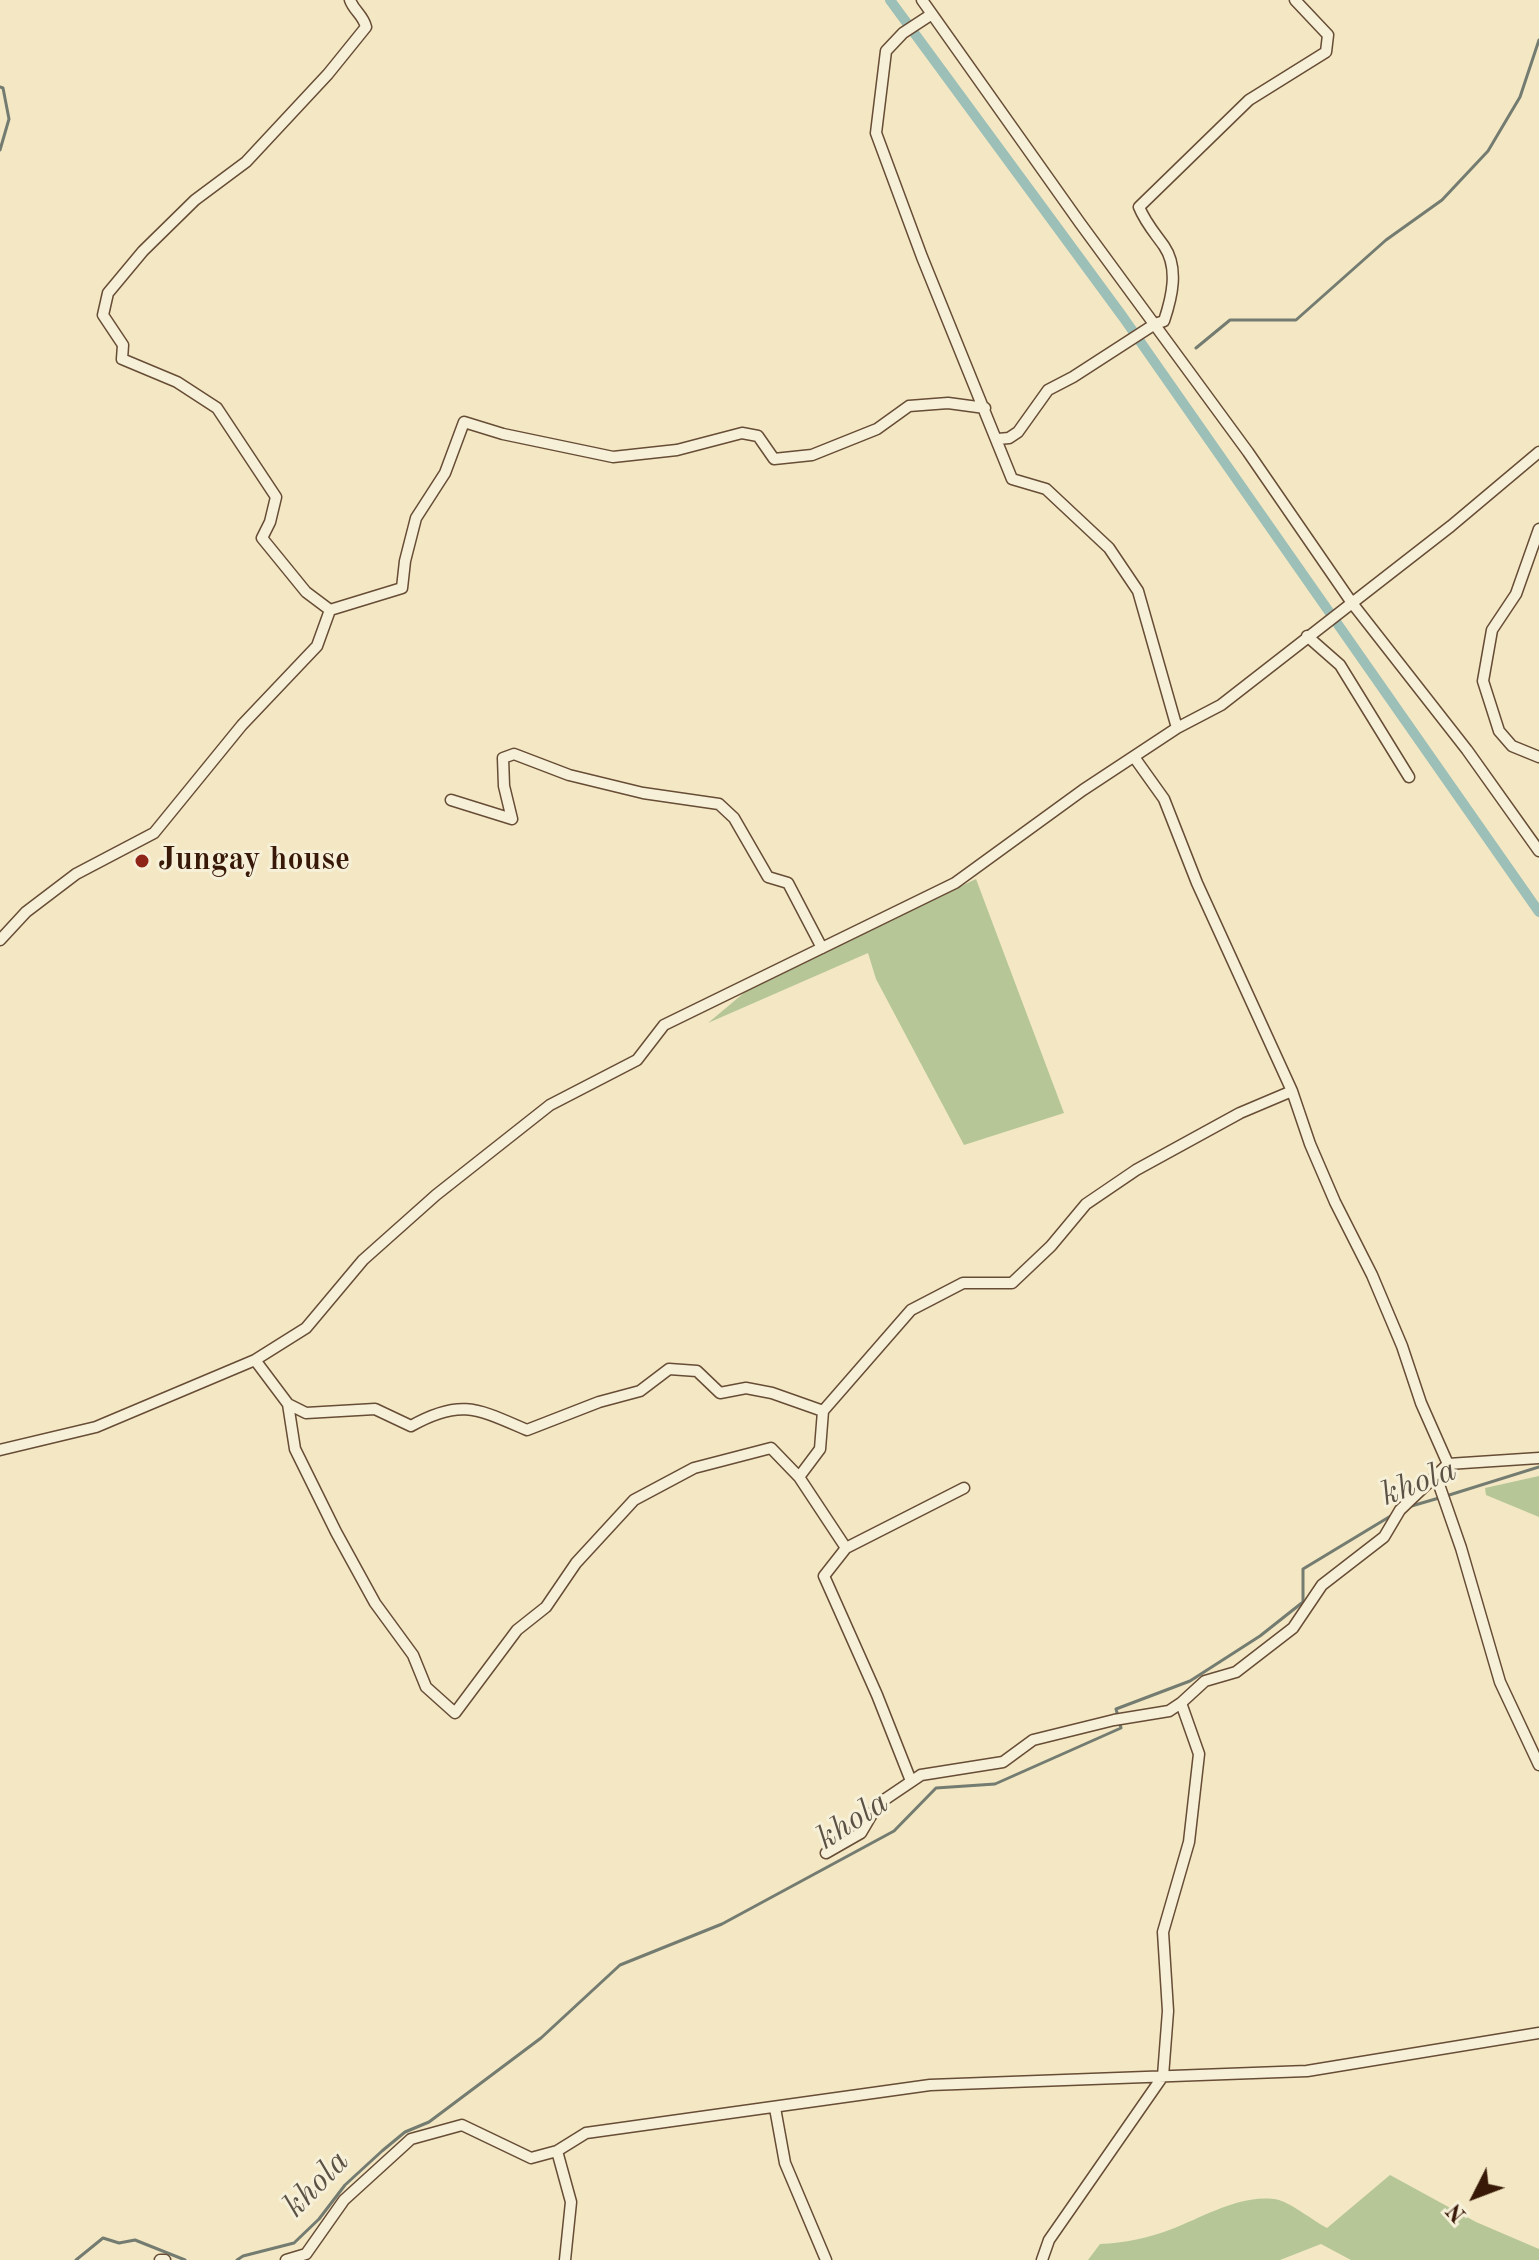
<!DOCTYPE html>
<html>
<head>
<meta charset="utf-8">
<style>
	body { margin:0 }
	#map { position:relative; width:1539px; height:2260px; overflow:hidden; background:#f3e8c3; font-family:"Old Standard TT",serif }
	canvas { display:block }
	.north { position:absolute; left:1435px; top:2156px; width:80px; height:80px; -webkit-text-stroke:6px #f7f0d8; paint-order:stroke; rotate:228deg; font-size:22px; font-weight:700; line-height:32px; text-align:center; color:#381807 }
	.north::after { content:''; display:block; margin:auto; width:28px; height:36px; background:#381807; clip-path:polygon(50% 0,100% 100%,50% 72%,0 100%) }
</style>
</head>
<body>
<div id="map">
<canvas width="1539" height="2260"></canvas>
<div class="north">N</div>
</div>
<script>
const g = document.querySelector('canvas').getContext('2d');
g.lineJoin = 'round';
function paint(path, color) { g.fillStyle = color; g.fill(path, 'evenodd'); }
function strokePath(path, color, width, dash) { g.strokeStyle = color; g.lineWidth = width; g.lineCap = dash ? 'butt' : 'round'; g.setLineDash(dash || []); g.stroke(path); }
function write(font, color, halo, rows, align = 'center') {
  g.font = font + ' "Old Standard TT",serif'; g.lineWidth = 6; g.setLineDash([]); g.textBaseline = 'middle'; g.strokeStyle = halo; g.fillStyle = color; for (const [text, x, y, turn = 0] of rows) {
    g.save(); g.translate(x, y); g.rotate((+turn || 0) * Math.PI / 180); g.textAlign = isNaN(turn) ? turn : align; if (halo) g.strokeText(text, 0, 0); g.fillText(text, 0, 0); g.restore();
  }
}
paint(new Path2D(`
	M976,879L1064,1113L964,1145L876,979L868,953L708,1023L751,987Z
	M1539,1476V1517L1486,1495L1485,1488Z
	M1390,2175L1476,2222L1539,2249V2260H1351L1321,2244L1280,2260H1088L1100,2244C1125,2243 1148,2238 1172,2229C1203,2217 1244,2192 1279,2200C1292,2204 1314,2221 1327,2228Z`), '#b6c697');
strokePath(new Path2D(`
	M0,87L3,88L9,119L0,150
	M1196,348L1230,320H1296L1386,240L1442,200L1488,151L1520,97L1539,40
	M1446,1496L1539,1467
	M1408,1507L1439,1498
	M76,2260L103,2238L119,2243L135,2240L185,2260
	M237,2260L243,2256L294,2243L319,2219L345,2185L382,2151L405,2132L429,2122L541,2038L620,1965L722,1924L894,1831L936,1788L995,1784L1121,1728L1116,1709L1190,1681L1260,1636L1303,1602V1569L1394,1514`), '#747c71', 3);
strokePath(new Path2D(`
	M890,0L1123,317L1539,912`), '#9cbfb8', 10);
const minor = new Path2D(`
	M922,0L1080,223L1248,452L1352,603L1467,750L1539,851
	M932,14L903,33L886,51L876,133L922,257L1012,479L1046,489L1109,548L1138,591L1177,728
	M998,439L1009,438L1018,432L1048,390L1073,377L1155,324L1164,321C1172,297 1179,268 1164,246C1154,232 1145,222 1139,207L1249,100L1326,52L1328,35L1295,0
	M1539,529L1516,594L1492,630L1483,681L1499,731L1512,746L1539,757
	M330,610L306,592L262,538L270,522L276,497L217,408L177,382L122,359L123,345L103,315L108,293L143,251L195,200L246,162L328,74L366,27C363,15 354,11 350,0
	M1307,636L1340,665L1409,777
	M451,800L512,819L504,786L503,758L514,754L569,775L643,793L719,804L734,818L768,877L788,883L822,948
	M0,940L26,912L76,874L154,833L242,725L317,646L330,610L402,588L405,561L416,518L445,473L464,422L503,434L613,457L677,450L742,433L758,436L774,459L812,455L877,429L909,406L948,403L985,408
	M255,1360L288,1404L306,1413L375,1409L411,1426C461,1398 478,1409 527,1430L599,1402L640,1391L669,1369L697,1371L720,1393L746,1388L772,1393L823,1411L911,1310L963,1283H1012L1051,1246L1086,1204L1136,1170L1240,1113L1292,1091
	M288,1404L295,1449L336,1532L375,1603L413,1655L426,1687L455,1713L517,1630L546,1607L576,1563L634,1500L694,1468L771,1448L799,1477
	M823,1411L820,1449L799,1477L846,1548L824,1576L877,1695L911,1781
	M0,1450L96,1427L255,1360L306,1328L363,1260L436,1195L550,1105L637,1060L664,1025L955,883L1083,790L1177,728L1221,705L1451,526L1539,452
	M1448,1464L1539,1458
	M1436,1476L1461,1548L1500,1682L1539,1765
	M846,1548L964,1488
	M826,1853L861,1833L878,1804L921,1775L1003,1762L1033,1740L1114,1720L1169,1711L1181,1703
	M775,2108L785,2163L826,2260
	M557,2151L571,2202L565,2260
	M160,2260H165
	M286,2260L306,2254L344,2200L411,2139L462,2125L531,2158L557,2151L586,2133L930,2085L1307,2071L1539,2033
	M1042,2260L1049,2240L1163,2076L1168,2011L1163,1932L1189,1842L1199,1754L1181,1703L1205,1681L1236,1672L1293,1628L1322,1585L1384,1537L1400,1510L1448,1464L1421,1403L1402,1346L1372,1275L1335,1202L1310,1144L1292,1091L1197,883L1164,799L1134,757`);
strokePath(minor, '#674c36', 13);
strokePath(minor, '#f7f0d8', 10);
for (const [x, y, r, color] of [
	[142,861,8,"#8f2418"]
]) { const dot = new Path2D(); dot.arc(x, y, r, 0, 2 * Math.PI); g.fillStyle = color; g.fill(dot); strokePath(dot, '#f7f0d8', 3); }
write('bold 32px', '#381807', '#f7f0d8', [
	["Jungay house",158,861]
], 'left');
write('italic 34px', '#5b5245', '#f7f0d8', [
	["khola",1419,1483,-21],
	["khola",853,1821,-33],
	["khola",317,2184,-46]
]);
</script>
</body>
</html>
